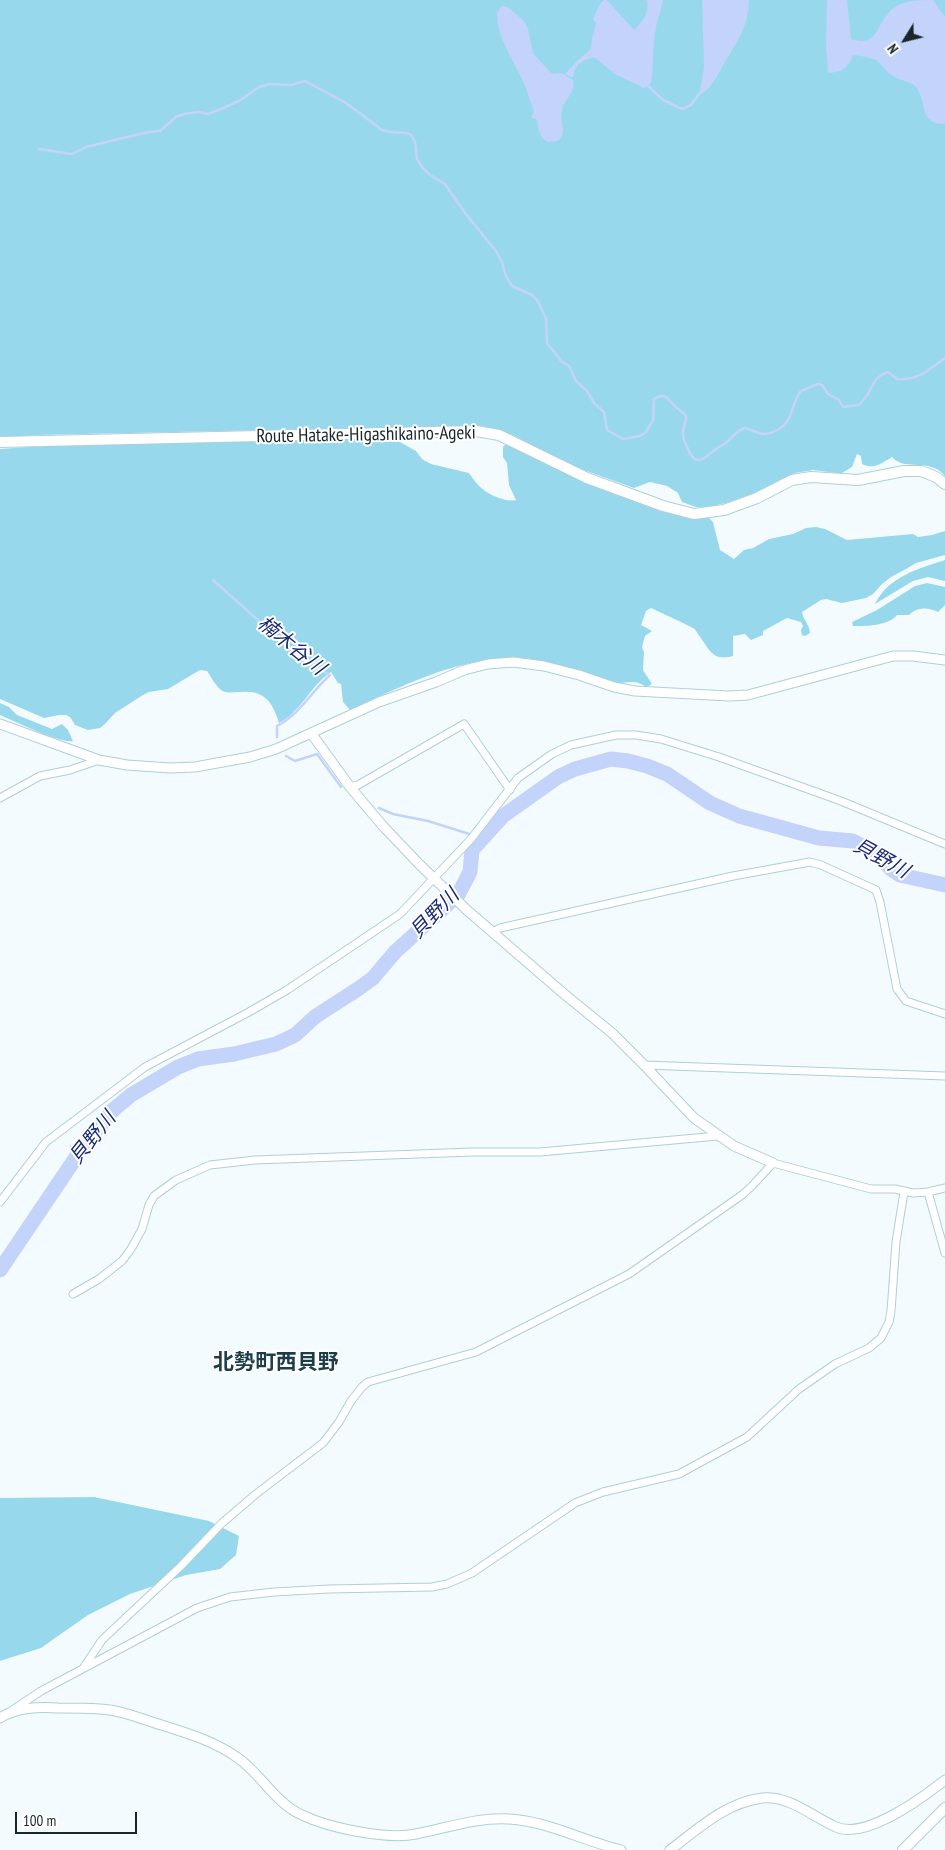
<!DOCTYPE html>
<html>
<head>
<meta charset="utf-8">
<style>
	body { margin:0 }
	#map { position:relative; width:945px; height:1850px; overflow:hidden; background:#f4fbfe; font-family:"PT Sans Narrow",sans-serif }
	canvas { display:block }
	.north { position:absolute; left:880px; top:15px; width:50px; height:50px; -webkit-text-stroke:4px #fff; paint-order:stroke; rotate:234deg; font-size:14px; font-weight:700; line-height:20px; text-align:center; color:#19272b }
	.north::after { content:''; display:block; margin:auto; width:18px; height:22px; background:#19272b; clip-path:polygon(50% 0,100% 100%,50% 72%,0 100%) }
	.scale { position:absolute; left:15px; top:1812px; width:122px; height:22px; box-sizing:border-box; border:2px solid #19272b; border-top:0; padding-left:6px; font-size:15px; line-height:18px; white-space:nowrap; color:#19272b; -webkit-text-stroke:4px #fff; paint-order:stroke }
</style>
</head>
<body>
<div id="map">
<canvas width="945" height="1850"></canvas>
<div class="north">N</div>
<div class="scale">100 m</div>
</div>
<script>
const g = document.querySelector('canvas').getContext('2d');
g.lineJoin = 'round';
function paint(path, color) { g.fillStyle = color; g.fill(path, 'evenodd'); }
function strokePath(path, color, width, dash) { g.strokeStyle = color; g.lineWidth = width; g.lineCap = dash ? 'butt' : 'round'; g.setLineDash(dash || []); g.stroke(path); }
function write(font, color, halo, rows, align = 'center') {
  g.font = font + ' "PT Sans Narrow","Noto Sans JP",sans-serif'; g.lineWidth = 4; g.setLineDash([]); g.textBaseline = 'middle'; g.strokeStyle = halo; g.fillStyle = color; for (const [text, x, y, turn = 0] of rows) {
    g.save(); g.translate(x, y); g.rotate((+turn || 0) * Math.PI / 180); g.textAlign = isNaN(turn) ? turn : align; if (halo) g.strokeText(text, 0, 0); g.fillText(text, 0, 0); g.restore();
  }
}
paint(new Path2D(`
	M0,0H945V476C930,457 905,472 892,457C882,463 874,470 862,464L861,456L857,454L852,467L842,473H836L813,470L795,473L754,493L730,502L708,507H696L682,502L678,493L667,486L650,482L634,488L570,465L513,435L496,429L461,426L35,435L0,438Z
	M391,437L416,451L422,459L431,464L469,473C472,477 475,482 479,486C487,494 506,503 516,500L509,485L507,463L503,457V447L505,445H511L544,462L708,517L713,522L720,550L734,559L744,550L753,548L769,539L793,534L806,528L816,527L825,529L847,540L913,534L918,537L932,535L945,531V555L916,563L906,569L891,577L882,584L873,594L866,598L842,603L826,599L821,600L802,612C803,620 810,625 810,633L805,636L802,635L801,630L803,626L801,622L787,618L763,631V635L751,640L745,634L733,636V656C711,662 709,648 698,634C697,632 695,629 693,628C680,621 665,615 651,608L646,611L641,625L652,631L645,636L642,647L644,652L643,670L652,684L647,687C643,685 638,682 633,682C622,682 620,685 607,681C578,672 546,658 515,658C459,657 400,687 350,710L343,702L341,684L338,683L331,672C310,686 301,712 279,723C273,703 265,690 241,692C234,692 227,694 221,690C215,685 211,677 207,671L200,670L168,689L149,692L143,695L115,713L105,724L100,728L88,730L75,725L70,717L66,715H59L44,718L0,699V449L41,446Z
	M945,560V581L928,577L913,581L875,604C889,576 918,569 945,560Z
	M927,583L945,587V605L938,612C928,607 917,607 909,615H897C888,626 867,626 853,626L852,622L877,610L915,586Z
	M0,703L9,707L17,715L52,729L62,724L68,730L73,741C61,744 14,721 0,715Z
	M94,1497L209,1521L239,1536L236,1555L220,1569L186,1575L130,1594L88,1615L41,1648L0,1661V1498Z`), '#98d8ec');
paint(new Path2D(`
	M604,0H607L634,30C642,23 650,12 647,0H663C662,10 657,18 656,27C652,45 654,64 651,83L644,88L615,74L594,57C582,60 574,65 573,78L565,74L577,61L591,49L592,38L596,23L593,19L600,4Z
	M702,0H749C748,27 738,40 725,62C718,74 713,86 702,94L700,91L704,67Z
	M827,0H847L851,39C879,48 875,25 891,10C902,0 920,0 933,0L945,17V124C917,125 928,97 914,85C908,81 899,80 893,76C886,72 882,64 876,60C869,57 861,56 853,55C847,69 844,71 830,73L827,71L828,68L826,47Z
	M502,6L509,8L524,21L528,29L533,53L550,72L553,74L561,73L573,80C576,93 564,99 562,110C559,121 568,132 558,141L547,142C538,135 539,130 537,120L531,117L534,112C530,101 527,89 522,79C512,57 497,38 497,13Z`), '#c4d3fa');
strokePath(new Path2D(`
	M645,83L663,100L682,109L691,105L702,90
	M39,149L72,154L86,147L148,132L160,131L176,117L184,114L199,112L208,114L221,109L239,101L259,87L269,84L291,85L305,81L346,103L382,130L389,132L407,133L411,135L415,141L417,159L422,167L430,175L445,184L465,213L496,251L502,262L506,276L512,286L532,295L538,301L546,319L547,343L561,361L569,366L576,381L587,391L594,403L604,412L607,430L623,439L640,436L646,432L653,420L654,399C666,392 667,399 674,405C678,410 683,411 686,416C687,423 682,428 683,435C683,440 686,444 688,449C696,470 707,456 717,448C720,446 724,445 727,442C734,436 736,431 745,428C751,429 757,434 764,434C770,434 774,432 779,429C794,420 791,403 801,391L818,384L822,385L828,394L839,400L843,407L858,405C872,397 869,378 888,372L897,379C918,381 929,369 945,358
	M213,580L305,662L330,675C312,691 299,715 277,726V737
	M286,756L295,761L317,754L341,787
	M379,808L393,814L428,821L482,838
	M71,1146L83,1147`), '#c4d3fa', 2.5);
strokePath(new Path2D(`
	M0,1270L83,1147L113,1110L131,1095L178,1067L198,1059L234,1054L276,1044L295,1035L316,1016L358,989L373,978L395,952L458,895L470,872L472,850L503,816L558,777L575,769L611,759L628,761L647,766L667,774L710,803L739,816L819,838L853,841L879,855L891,869L900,875L945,885`), '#c4d3fa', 15);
const minor = new Path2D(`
	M350,787L358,785L464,724L510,790
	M0,798L40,776L70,770L99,760
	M493,932L500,928L733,876L810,862L821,865L876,890L880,902L897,989L906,1001L945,1014
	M644,1065L945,1076
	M928,1192L945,1253
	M0,1202L46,1142L145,1067L249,1012L287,990L400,914L471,839L518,778L552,754L571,745L616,735H636L661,739L719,757L841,801L945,844
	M73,1294L99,1279L122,1261L131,1249L142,1229L149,1205L154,1196L176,1180L210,1165L255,1160L472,1152H540L718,1136
	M84,1667L102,1640L181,1566L222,1523L256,1494L323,1443L339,1422L351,1401L362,1387L368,1382L476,1352L517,1331L629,1274L742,1195L752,1186L773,1163L871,1189H895L913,1193L928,1192L945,1188
	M11,1711L41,1691L197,1608L230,1597L274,1592L329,1589L432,1587L447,1584L472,1573L575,1503L603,1492L679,1474L747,1437L799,1389L835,1364L869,1348L881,1338L889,1322L891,1311L896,1242L904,1192`);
const tertiary = new Path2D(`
	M0,724L99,760L127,765L170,768L195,767L250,757L276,749L379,702L436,682L464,670L488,664L513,662L544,666L579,675L614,687L635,691L729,696L748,695L893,656H913L945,660
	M311,733L350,787L382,825L420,865L468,911L563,993L612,1033L644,1065L694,1118L734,1146L773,1163
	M0,1718C17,1707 39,1707 58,1708C72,1708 86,1708 100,1709C119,1710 137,1717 155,1723C183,1732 213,1740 238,1758C261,1774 275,1803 302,1815C329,1828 387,1840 416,1834C447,1828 477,1817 509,1819C548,1821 583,1841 621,1850
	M670,1850C698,1829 725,1803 762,1798C789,1795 813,1817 836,1827C865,1840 922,1798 945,1780`);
const secondary = new Path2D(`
	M0,442L476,431L499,435L587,478L663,506L694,514L724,510L757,498L792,480L811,477L858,480L904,471H921L936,477L945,484`);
const primary = new Path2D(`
	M903,1850L945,1808`);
strokePath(minor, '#acd0dc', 9);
strokePath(tertiary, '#acd0dc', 11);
strokePath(secondary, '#acd0dc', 12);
strokePath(primary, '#acd0dc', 12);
strokePath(minor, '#fff', 7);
strokePath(tertiary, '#fff', 9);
strokePath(secondary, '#fff', 10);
strokePath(primary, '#fff', 10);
write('19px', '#19272b', '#fff', [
	["Route Hatake-Higashikaino-Ageki",366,435,-1]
]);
write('italic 20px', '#1c2c74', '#fff', [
	["楠木谷川",291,646,39],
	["貝野川",881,859,29],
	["貝野川",435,914,-46],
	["貝野川",93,1138,-51]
]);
write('bold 21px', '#1d3e48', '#fff', [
	["北勢町西貝野",276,1363]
]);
</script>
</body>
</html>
